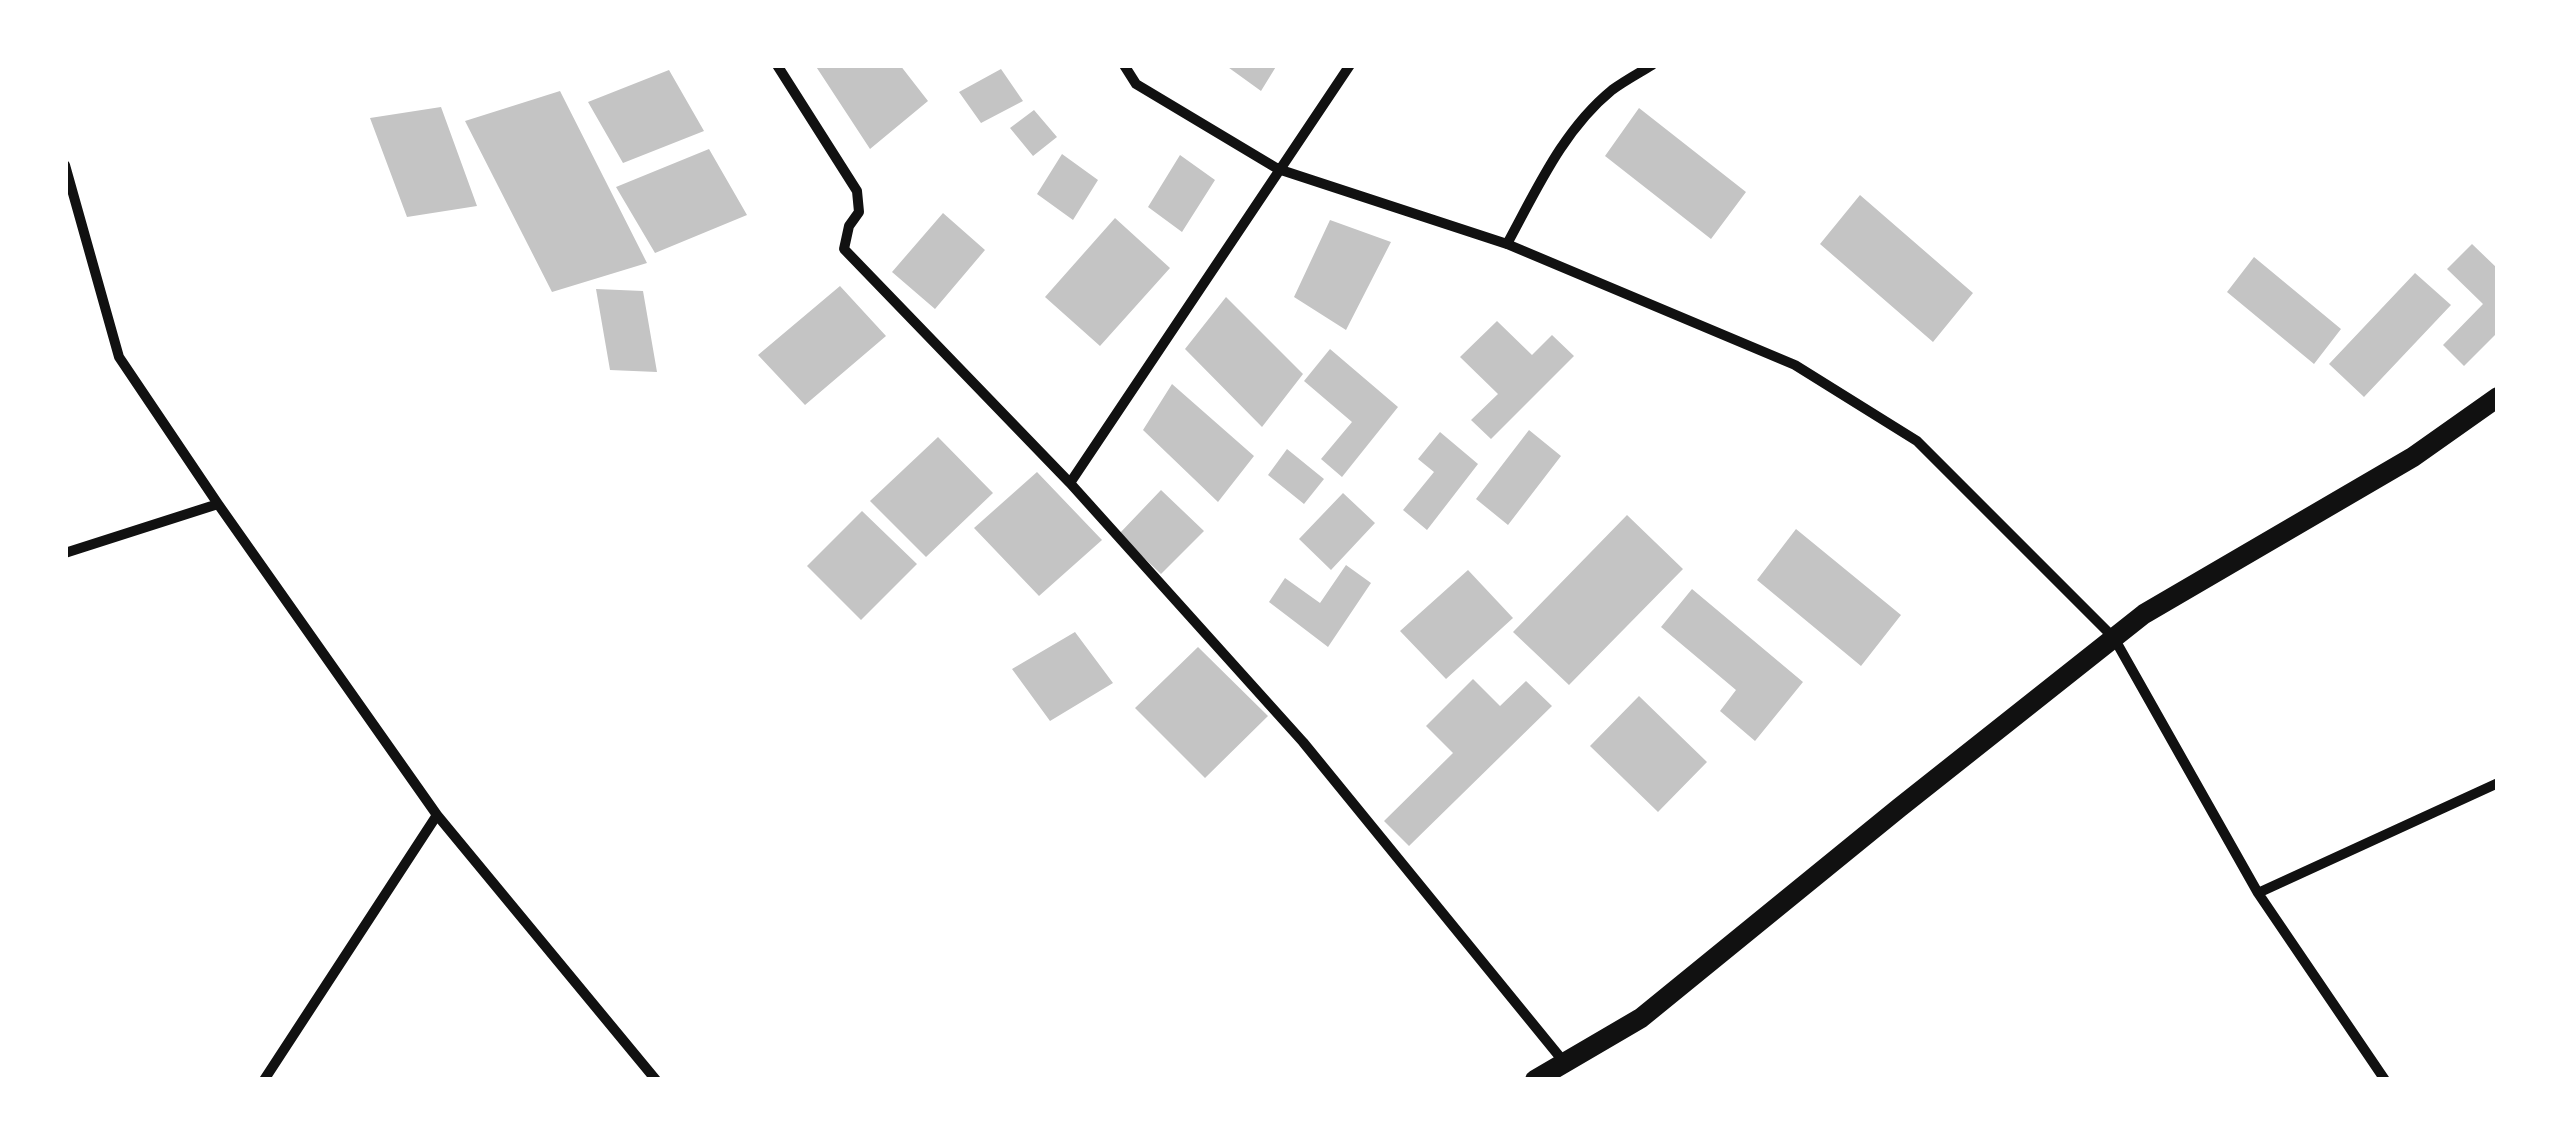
<!DOCTYPE html>
<html>
<head>
<meta charset="utf-8">
<style>
	body { margin:0 }
	#map { position:relative; width:2563px; height:1145px; overflow:hidden; background:#fff; font-family:Figtree,sans-serif }
	canvas { display:block }
	.frame { position:absolute; inset:0; border:68px solid #fff; pointer-events:none }
</style>
</head>
<body>
<div id="map">
<canvas width="2563" height="1145"></canvas>
<div class="frame"></div>
</div>
<script>
const g = document.querySelector('canvas').getContext('2d');
g.lineJoin = 'round';
function paint(path, color) { g.fillStyle = color; g.fill(path, 'evenodd'); }
function strokePath(path, color, width, dash) { g.strokeStyle = color; g.lineWidth = width; g.lineCap = dash ? 'butt' : 'round'; g.setLineDash(dash || []); g.stroke(path); }
paint(new Path2D(`
	M815,65H900L928,101L870,149Z
	M1225,65H1277L1261,91Z
	M1001,69L1023,101L981,123L959,92Z
	M669,70L704,131L623,163L588,102Z
	M560,91L647,263L552,292L465,121Z
	M441,107L477,206L407,217L370,118Z
	M1639,108L1746,192L1711,239L1605,156Z
	M1034,110L1057,137L1033,156L1010,128Z
	M709,149L747,215L655,253L616,187Z
	M1062,154L1098,180L1073,220L1037,194Z
	M1180,155L1215,180L1182,232L1148,207Z
	M1860,195L1973,293L1933,342L1820,244Z
	M943,213L985,250L935,309L892,272Z
	M1115,218L1170,268L1100,346L1045,297Z
	M1330,220L1391,242L1346,330L1294,297Z
	M2472,244L2498,269V332L2464,366L2443,345L2483,304L2447,269Z
	M2254,257L2341,329L2314,364L2227,292Z
	M2415,273L2451,305L2364,397L2329,364Z
	M840,286L886,336L805,405L758,355Z
	M596,289L643,291L657,372L610,370Z
	M1226,297L1303,374L1262,427L1185,349Z
	M1497,321L1532,355L1552,335L1574,356L1491,439L1471,420L1498,394L1460,357Z
	M1330,349L1398,407L1342,477L1321,459L1352,422L1304,381Z
	M1172,384L1254,456L1218,502L1143,430Z
	M1529,430L1561,456L1508,525L1476,499Z
	M1440,432L1478,464L1427,530L1403,510L1434,472L1418,459Z
	M938,437L993,493L926,557L870,501Z
	M1287,449L1324,479L1304,504L1268,475Z
	M1037,472L1102,540L1039,596L974,528Z
	M1161,490L1204,531L1161,574L1119,534Z
	M1343,493L1375,523L1331,570L1299,539Z
	M862,511L917,564L861,620L807,566Z
	M1627,515L1683,569L1569,685L1513,632Z
	M1796,529L1901,615L1861,666L1757,580Z
	M1346,565L1371,583L1328,647L1269,602L1285,578L1320,603Z
	M1468,570L1513,618L1446,679L1400,631Z
	M1692,589L1803,682L1755,741L1720,711L1736,690L1661,627Z
	M1075,632L1113,683L1050,721L1012,669Z
	M1198,647L1268,716L1205,778L1135,708Z
	M1473,679L1500,706L1526,681L1552,706L1409,846L1384,821L1453,753L1426,726Z
	M1639,696L1707,762L1658,812L1590,746Z`), '#c4c4c4');
strokePath(new Path2D(`
	M777,65L857,191L859,212L849,226L844,249L1070,483L1303,742L1564,1062
	M1124,65L1136,84L1278,169L1507,244L1795,365L1917,441L2114,638L2258,893L2385,1080
	M65,165L119,357L218,504L437,815L656,1080
	M1507,244C1537,189 1563,130 1612,90C1624,81 1639,73 1652,65
	M1070,483L1350,65
	M65,553L218,504
	M2258,893L2498,783
	M264,1080L437,815`), '#111', 10);
strokePath(new Path2D(`
	M1535,1080L1641,1018L1899,808L2144,614L2413,457L2498,397`), '#111', 20);
</script>
</body>
</html>
